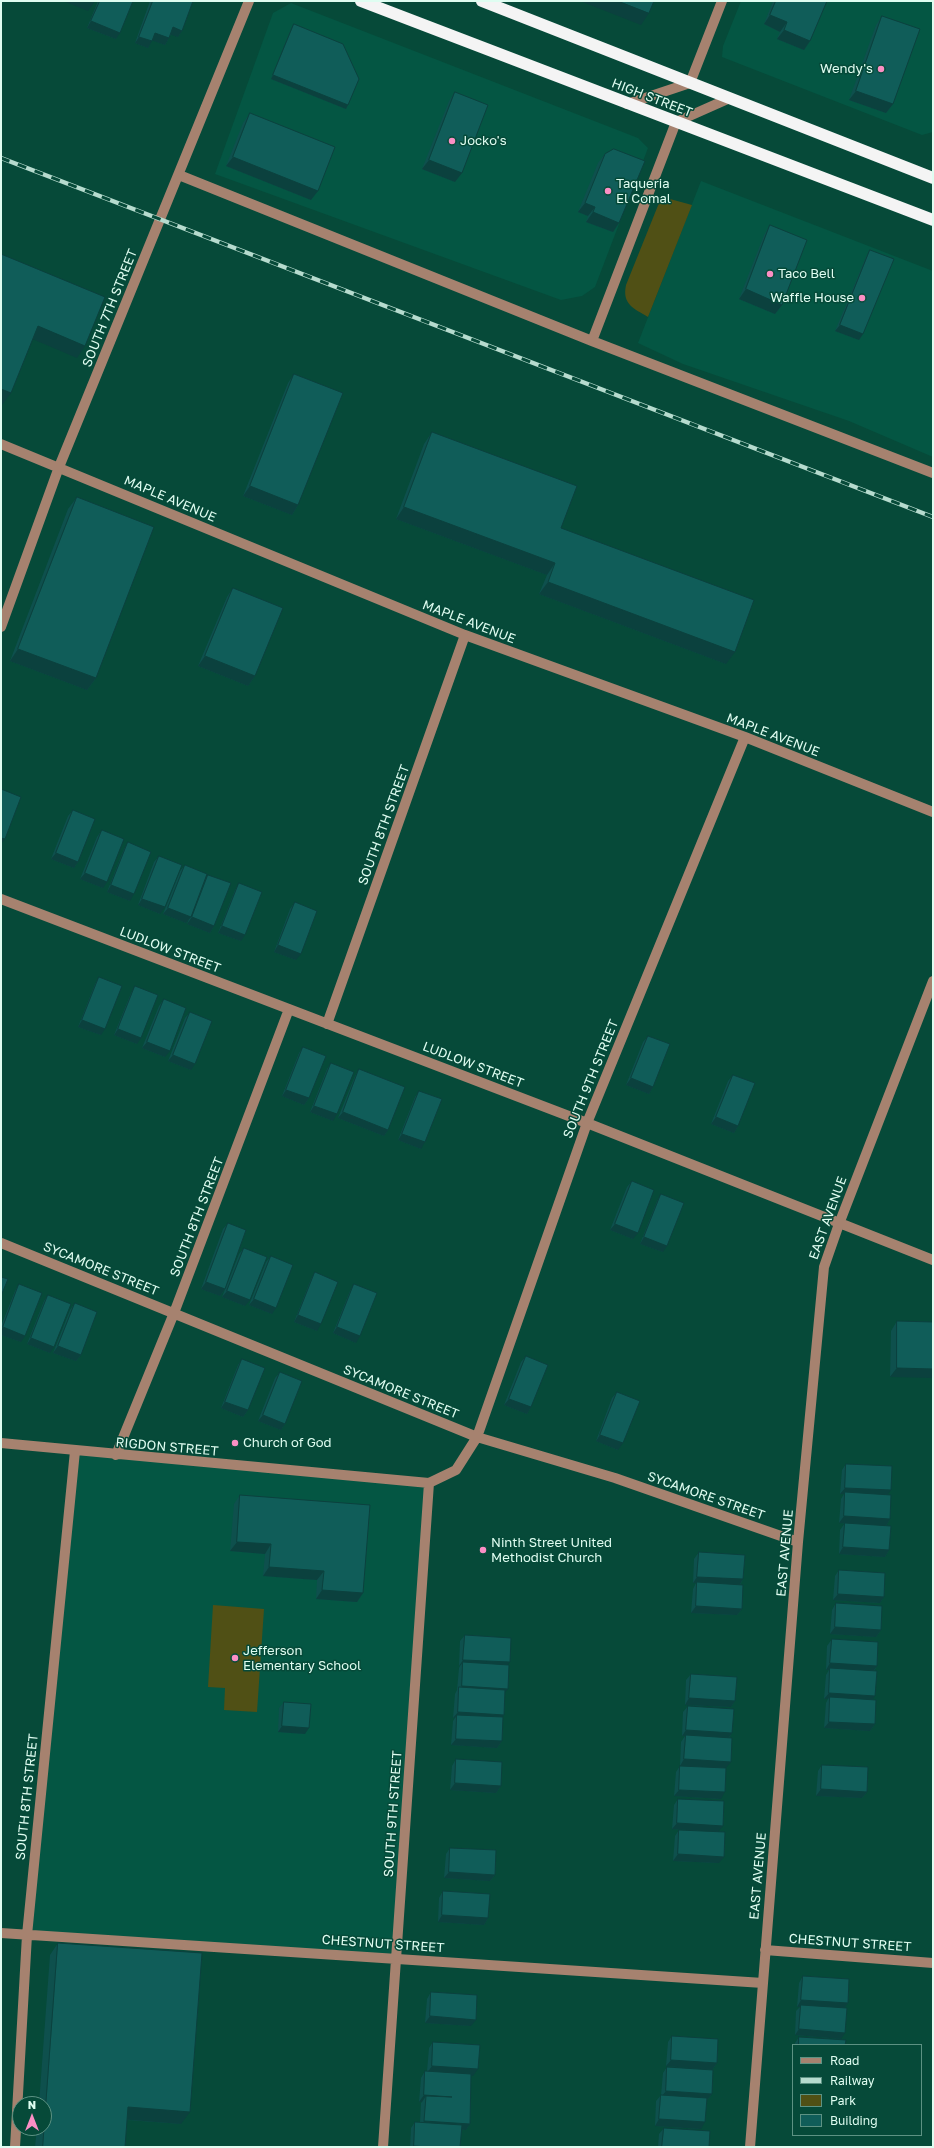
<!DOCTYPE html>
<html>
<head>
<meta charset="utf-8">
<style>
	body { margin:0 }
	#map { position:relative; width:934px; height:2148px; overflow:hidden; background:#064a39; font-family:"Golos Text",sans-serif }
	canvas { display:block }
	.frame { position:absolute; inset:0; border:2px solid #dffdf1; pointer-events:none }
	.legend { position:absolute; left:792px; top:2044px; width:130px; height:92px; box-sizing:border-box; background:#064a39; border:1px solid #5d9283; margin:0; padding:5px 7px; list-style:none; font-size:12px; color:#dffdf1 }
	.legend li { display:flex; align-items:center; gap:8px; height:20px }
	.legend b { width:20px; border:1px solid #5d9283 }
	.north { position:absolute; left:12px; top:2096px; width:40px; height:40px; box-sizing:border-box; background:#064a39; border:1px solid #5d9283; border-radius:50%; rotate:0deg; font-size:11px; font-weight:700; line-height:16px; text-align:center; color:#dffdf1 }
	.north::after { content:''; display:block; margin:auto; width:14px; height:18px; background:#fb8fc5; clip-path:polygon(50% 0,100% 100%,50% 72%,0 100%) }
</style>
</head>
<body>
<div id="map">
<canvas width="934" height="2148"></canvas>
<div class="frame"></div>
<ul class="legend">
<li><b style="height:5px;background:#a6826f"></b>Road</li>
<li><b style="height:5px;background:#b6dbce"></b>Railway</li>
<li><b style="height:11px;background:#505015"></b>Park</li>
<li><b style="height:11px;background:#105d59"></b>Building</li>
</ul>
<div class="north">N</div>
</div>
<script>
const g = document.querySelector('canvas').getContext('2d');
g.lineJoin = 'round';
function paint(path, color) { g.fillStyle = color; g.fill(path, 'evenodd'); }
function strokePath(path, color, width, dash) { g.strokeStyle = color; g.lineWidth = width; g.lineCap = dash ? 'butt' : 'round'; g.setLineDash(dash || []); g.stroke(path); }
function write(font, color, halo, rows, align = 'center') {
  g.font = font + ' "Golos Text",sans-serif'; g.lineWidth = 3; g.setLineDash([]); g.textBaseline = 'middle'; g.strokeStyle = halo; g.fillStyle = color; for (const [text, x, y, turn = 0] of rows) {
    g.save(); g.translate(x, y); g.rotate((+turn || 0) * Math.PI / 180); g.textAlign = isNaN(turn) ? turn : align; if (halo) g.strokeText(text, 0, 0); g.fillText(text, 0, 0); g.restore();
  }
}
paint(new Path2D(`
	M741,1H933V132L922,135L722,57L723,46Z
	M291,3L638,138L648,148L595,287L582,296L561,300L215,174L273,13Z
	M701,181L933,271V457L849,421L683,364L638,343Z
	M75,1451L429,1483L396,1957L27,1935Z`), '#045643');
paint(new Path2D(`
	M670,199L692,205L648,317C633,308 622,304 626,285L659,203Z
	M213,1605L264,1609L257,1712L224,1710L225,1688L208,1687Z`), '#505015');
strokePath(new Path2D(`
	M627,104L690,83L722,1
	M179,175L592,341L933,473
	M592,341L676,122L730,98
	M1,444L465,635L745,737L933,812
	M1,627L59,467L249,1
	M1,899L587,1123L933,1260
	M327,1024L465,635
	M1,1243L477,1437L615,1478L798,1542
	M1,1443L429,1483L456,1470L477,1437L587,1123L745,737
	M116,1455L174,1313L289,1009
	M1,1933L763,1983
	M765,1950L933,1963
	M15,2147L27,1935L75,1451
	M383,2147L429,1483
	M750,2147L798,1542L824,1267L839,1224L933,981`), '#a6826f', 10);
strokePath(new Path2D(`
	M361,1L933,220
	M482,1L933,178`), '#f4f4f4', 12);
const rail = new Path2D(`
	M1,158L933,517`);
strokePath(rail, '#b6dbce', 4.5);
strokePath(rail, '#064a39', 3, [9]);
paint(new Path2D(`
	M98,1H133L116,39L87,28Z
	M150,1H193L182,31L178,37L171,34L169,38L165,45L152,40L148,48L135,43Z
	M773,1H827L810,41L804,50L777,39L780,32L764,24Z
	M882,16L893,104L886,113L849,100L876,25Z
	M294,24L348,105L346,109L271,79L292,27Z
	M455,92V182L422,169L449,101Z
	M250,113L311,200L226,166L243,123Z
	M605,154L619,223L613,232L586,222L588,216L578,212L598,163Z
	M770,225L782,305L775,314L739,299L764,235Z
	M870,250L863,334L859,340L835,331L866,257Z
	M294,374L298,505L292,515L243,496L288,383Z
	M432,432L561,528L726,664L539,594L547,575L396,519L424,444Z
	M77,497L96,678L87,690L10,661L68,509Z
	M233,588L255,676L248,686L198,666L227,597Z
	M73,810L78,862L74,868L51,859L68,816Z
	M102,830L103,888L80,879L97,837Z
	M128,842L130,901L107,892L124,849Z
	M159,856L160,914L138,905L154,862Z
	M185,865L205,879L208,875L214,926L210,933L187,924L189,919L186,923L163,914L180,871Z
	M239,883L241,941L218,933L235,890Z
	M295,902L296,960L274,952L290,909Z
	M99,977L101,1035L78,1027L95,984Z
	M135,986L137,1044L114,1035L131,993Z
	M164,999L165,1057L142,1048L159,1006Z
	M190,1012L191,1070L168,1061L185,1018Z
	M648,1036L653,1087L649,1094L626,1085L643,1042Z
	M303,1047L309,1098L304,1105L282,1096L299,1053Z
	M331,1063L333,1121L310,1112L327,1069Z
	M359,1069L388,1130L384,1136L338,1118L355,1076Z
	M733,1075L738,1126L734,1133L711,1124L728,1081Z
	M419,1091L421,1149L398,1140L415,1097Z
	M632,1181L633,1239L610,1230L627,1187Z
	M661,1194L663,1252L640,1244L657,1201Z
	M228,1223L225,1289L220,1296L201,1289L223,1229Z
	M244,1248L245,1306L222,1297L239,1254Z
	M271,1256L272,1314L249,1305L266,1262Z
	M315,1272L317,1331L294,1322L311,1279Z
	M19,1284L21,1342L1,1335V1326L15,1291Z
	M354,1284L356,1343L333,1333L350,1291Z
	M48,1295L50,1353L27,1344L44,1301Z
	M75,1303L81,1355L76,1361L53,1353L70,1310Z
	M897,1321L933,1322L890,1377L891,1331Z
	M526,1356L531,1407L527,1414L504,1405L521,1362Z
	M242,1359L248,1410L243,1417L221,1408L238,1365Z
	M280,1372L285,1424L281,1430L258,1421L275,1378Z
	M617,1392L618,1450L596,1441L612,1398Z
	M846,1464L888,1495L890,1519L886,1526L839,1523L841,1499L844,1494H840L842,1470Z
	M240,1495L363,1593L357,1602L316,1599L317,1580L263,1576L265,1554L230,1551L234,1504Z
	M845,1523L889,1550L885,1557L839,1554L840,1530Z
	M699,1552L743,1579L740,1585L742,1609L737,1615L691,1613L693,1589L696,1583H693L694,1559Z
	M839,1570L884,1597L880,1603L833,1600L835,1576Z
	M836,1603L881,1630L876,1637L830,1634L832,1610Z
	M465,1635L508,1664L505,1693L504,1715L502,1717V1741L497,1748L451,1745L453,1721L455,1718H453L455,1694L457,1690L459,1668L460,1666H459L460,1641Z
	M832,1639L877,1666L874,1671L872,1700L875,1724L870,1731L824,1728L826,1703L828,1699H824L826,1675L829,1670H826L827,1646Z
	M691,1674L735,1701L731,1707L685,1705L686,1680Z
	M284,1702L305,1734L278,1732L279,1708Z
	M688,1706L732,1733L729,1738L726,1768L721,1799L674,1796L676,1772L680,1766L681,1742L685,1736H682L683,1712Z
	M456,1759L501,1786L496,1793L450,1790L452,1766Z
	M822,1765L867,1792L862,1798L816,1796L818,1771Z
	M678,1799L718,1832L672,1829L674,1805Z
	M679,1830L719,1863L673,1861L675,1836Z
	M450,1848L495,1875L490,1881L444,1878L446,1854Z
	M443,1891L488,1918L484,1925L438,1922L439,1898Z
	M58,1943L181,2124L127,2120L125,2147H35L37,2128H44V2104H39L50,1955Z
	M803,1976L848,2003L844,2008L841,2039L795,2035L796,2011L800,2007H797L799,1983Z
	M431,1992L471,2026L425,2023L427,1999Z
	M672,2036L717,2063L712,2070L666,2066L668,2042Z
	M799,2037L845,2045H795V2043Z
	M433,2042L473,2076H471L470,2124L466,2130H461L460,2147H410L411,2128L415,2122H420L421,2103L422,2102H419L421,2078L425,2071H427L429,2048Z
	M667,2067L712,2094L707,2100L701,2129L655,2126L656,2101L661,2095L663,2073Z
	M664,2128L709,2147H658L659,2134Z`), '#0e504d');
paint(new Path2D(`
	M63,1H95L88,11Z
	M580,1H618L649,13L641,25Z
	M770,15L787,22L780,32L764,24Z
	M91,21L120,33L116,39L87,28Z
	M173,27L182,31L178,37L169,34Z
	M784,30L810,41L804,50L777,39Z
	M155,33L169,38L165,45L151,40Z
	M139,37L152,41L148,48L135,43Z
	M273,75L348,105L346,109L271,79Z
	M856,91L893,104L886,113L849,100Z
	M233,157L318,191L311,200L226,166Z
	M429,160L462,173L455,182L422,169Z
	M585,203L595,207L588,216L578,212Z
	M593,212L619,223L613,232L586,222Z
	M746,289L782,305L775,314L739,299Z
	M840,325L863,334L859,340L835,331Z
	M38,326L85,346L77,358L30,338Z
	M1,389L11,393L2,405L1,404Z
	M250,486L298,505L292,515L243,496Z
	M404,507L555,563L547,575L396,519Z
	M548,582L735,652L726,664L539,594Z
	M18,649L96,678L87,690L10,661Z
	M205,656L255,676L248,686L198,666Z
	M1,838L5,839L1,844Z
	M56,853L78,862L74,868L51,859Z
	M85,873L107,882L103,888L80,879Z
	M111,885L134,894L130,901L107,892Z
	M142,899L165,907L160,914L138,905Z
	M168,908L191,917L186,923L163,914Z
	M192,917L214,926L210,933L187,924Z
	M222,926L245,935L241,941L218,933Z
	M278,945L301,954L296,960L274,952Z
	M82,1020L105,1029L101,1035L78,1027Z
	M118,1029L141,1038L137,1044L114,1035Z
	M147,1042L170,1051L165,1057L142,1048Z
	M173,1055L195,1064L191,1070L168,1061Z
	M631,1078L653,1087L649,1094L626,1085Z
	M286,1090L309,1098L304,1105L282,1096Z
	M314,1106L337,1114L333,1121L310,1112Z
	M343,1112L388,1130L384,1136L338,1118Z
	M716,1117L738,1126L734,1133L711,1124Z
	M402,1134L425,1142L421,1149L398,1140Z
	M615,1224L638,1233L633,1239L610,1230Z
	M644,1237L667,1246L663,1252L640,1244Z
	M206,1282L225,1289L220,1296L201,1289Z
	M227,1291L250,1300L245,1306L222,1297Z
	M254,1299L276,1308L272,1314L249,1305Z
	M298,1315L321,1324L317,1331L294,1322Z
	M3,1327L25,1336L21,1342L1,1335V1329Z
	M337,1327L360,1336L356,1343L333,1333Z
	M31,1338L54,1347L50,1353L27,1344Z
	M58,1346L81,1355L76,1361L53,1353Z
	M897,1368L933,1369V1378L890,1377Z
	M509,1399L531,1407L527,1414L504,1405Z
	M225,1402L248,1410L243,1417L221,1408Z
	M263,1415L285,1424L281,1430L258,1421Z
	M600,1435L623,1443L618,1450L596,1441Z
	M845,1488L891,1490L886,1497L845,1492L844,1494H840Z
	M844,1516L890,1519L886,1526L839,1523Z
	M237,1542L271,1544L265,1554L230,1551Z
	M843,1547L889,1550L885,1557L839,1554Z
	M269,1567L324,1571L317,1580L263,1576Z
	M697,1577L743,1579L739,1586L693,1583Z
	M322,1590L363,1593L357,1602L316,1599Z
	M838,1594L884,1597L880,1603L833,1600Z
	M696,1606L742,1609L737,1615L691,1613Z
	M835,1627L881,1630L876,1637L830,1634Z
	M463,1660L510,1662L505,1669L463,1662L460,1666H459Z
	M830,1663L877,1666L872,1673L830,1668L829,1670H826Z
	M462,1686L508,1689L503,1695L459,1690Z
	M829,1693L875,1696L871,1702L830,1697L828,1699H824Z
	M689,1698L735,1701L731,1707L685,1705Z
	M458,1712L504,1715L499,1721L457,1715L455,1718H453Z
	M829,1722L875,1724L870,1731L824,1728Z
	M282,1726L309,1728L305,1734L278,1732Z
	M686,1730L732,1733L728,1739L686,1735L685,1736H682Z
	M456,1739L502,1741L497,1748L451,1745Z
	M684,1759L731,1762L726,1768L680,1766Z
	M455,1783L501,1786L496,1793L450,1790Z
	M821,1789L867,1792L862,1798L816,1796Z
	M679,1790L725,1792L721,1799L674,1796Z
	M677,1823L723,1826L718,1832L672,1829Z
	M678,1854L724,1857L719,1863L673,1861Z
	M449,1872L495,1875L490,1881L444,1878Z
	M442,1915L488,1918L484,1925L438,1922Z
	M801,2000L848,2003L843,2010L801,2005L800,2007H797Z
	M430,2016L476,2020L471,2026L425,2023Z
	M799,2029L845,2033L841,2039L795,2035Z
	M671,2060L717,2063L712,2070L666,2066Z
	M432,2066L478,2069L473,2076L427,2073Z
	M666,2091L712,2094L707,2100L661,2097Z
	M424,2095L452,2097L426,2096L422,2102H419Z
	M128,2107L190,2112L181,2124L119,2119Z
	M659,2119L705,2122L701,2129L655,2126Z
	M424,2121L470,2124L466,2130L420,2127Z`), '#0b413e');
const building = new Path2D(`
	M100,1H133L120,33L91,21Z
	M153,1H193L182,31L173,27L169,38L155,33L152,41L139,37Z
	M618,1H654L649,13Z
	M776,1H827L810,41L784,30L787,22L770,15Z
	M882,16L920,29L893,104L856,91Z
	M294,24L343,44L359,79L348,105L273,75Z
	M455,92L488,105L462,173L429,160Z
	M250,113L335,147L318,191L233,157Z
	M614,149L645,161L619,223L593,212L595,207L585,203L605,154Z
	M770,225L807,240L782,305L746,289Z
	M870,250L894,259L863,334L840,325Z
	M1,254L105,297L85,346L38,326L11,393L1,389Z
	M294,374L343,393L298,505L250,486Z
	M432,432L577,486L561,528L754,600L735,652L548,582L555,563L404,507Z
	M77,497L154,527L96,678L18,649Z
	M233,588L283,608L255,676L205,656Z
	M1,789L21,797L5,839L1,838Z
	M73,810L95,819L78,862L56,853Z
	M102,830L124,839L107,882L85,873Z
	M128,842L151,852L134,894L111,885Z
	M159,856L182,865L165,907L142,899Z
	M185,865L207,874L191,917L168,908Z
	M208,875L231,883L214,926L192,917Z
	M239,883L262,892L245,935L222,926Z
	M295,902L317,911L301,954L278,945Z
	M99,977L122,986L105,1029L82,1020Z
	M135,986L158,995L141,1038L118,1029Z
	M164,999L186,1008L170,1051L147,1042Z
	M190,1012L212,1021L195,1064L173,1055Z
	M648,1036L670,1044L653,1087L631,1078Z
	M303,1047L326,1056L309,1098L286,1090Z
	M331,1063L354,1072L337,1114L314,1106Z
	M359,1069L405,1087L388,1130L343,1112Z
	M733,1075L755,1083L738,1126L716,1117Z
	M419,1091L442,1099L425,1142L402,1134Z
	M632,1181L654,1190L638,1233L615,1224Z
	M661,1194L684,1203L667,1246L644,1237Z
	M228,1223L246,1230L225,1289L206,1282Z
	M244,1248L267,1257L250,1300L227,1291Z
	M271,1256L293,1265L276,1308L254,1299Z
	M315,1272L338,1282L321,1324L298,1315Z
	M1,1277L8,1279L1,1296Z
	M19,1284L42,1293L25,1336L3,1327Z
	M354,1284L377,1293L360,1336L337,1327Z
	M48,1295L71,1304L54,1347L31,1338Z
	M75,1303L97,1312L81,1355L58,1346Z
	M897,1321L933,1322V1369L897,1368Z
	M526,1356L548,1365L531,1407L509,1399Z
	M242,1359L265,1368L248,1410L225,1402Z
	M280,1372L302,1381L285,1424L263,1415Z
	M617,1392L640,1401L623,1443L600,1435Z
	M846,1464L892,1466L891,1490L845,1488Z
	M845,1492L891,1495L890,1519L844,1516Z
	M240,1495L370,1505L363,1593L322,1590L324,1571L269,1567L271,1544L237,1542Z
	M845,1523L891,1526L889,1550L843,1547Z
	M699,1552L745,1555L743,1579L697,1577Z
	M839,1570L885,1573L884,1597L838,1594Z
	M697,1582L743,1585L742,1609L696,1606Z
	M836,1603L882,1606L881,1630L835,1627Z
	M465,1635L511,1638L510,1662L463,1660Z
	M832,1639L878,1642L877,1666L830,1663Z
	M463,1662L509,1665L508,1689L462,1686Z
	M830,1668L877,1671L875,1696L829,1693Z
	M691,1674L737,1677L735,1701L689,1698Z
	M459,1687L505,1690L504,1715L458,1712Z
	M830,1697L876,1700L875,1724L829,1722Z
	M284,1702L311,1704L309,1728L282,1726Z
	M688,1706L734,1709L732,1733L686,1730Z
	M457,1715L503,1717L502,1741L456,1739Z
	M686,1735L732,1738L731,1762L684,1759Z
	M456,1759L502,1762L501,1786L455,1783Z
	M822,1765L868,1767L867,1792L821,1789Z
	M680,1766L726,1768L725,1792L679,1790Z
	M678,1799L724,1801L723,1826L677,1823Z
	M679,1830L725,1832L724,1857L678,1854Z
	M450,1848L496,1850L495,1875L449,1872Z
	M443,1891L490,1894L488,1918L442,1915Z
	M58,1943L202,1953L190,2112L128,2107L125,2147H43Z
	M803,1976L849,1979L848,2003L801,2000Z
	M431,1992L477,1995L476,2020L430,2016Z
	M801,2005L847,2008L845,2033L799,2029Z
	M672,2036L718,2039L717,2063L671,2060Z
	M799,2037L846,2040L845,2045H799Z
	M433,2042L480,2045L478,2069L432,2066Z
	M667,2067L713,2070L712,2094L666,2091Z
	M425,2071L471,2074L470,2124L424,2121L426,2096L452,2097L424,2095Z
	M661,2095L707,2098L705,2122L659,2119Z
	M415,2122L462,2125L460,2147H427L414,2146Z
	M664,2128L710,2131L709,2147H662Z`);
paint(building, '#105d59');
strokePath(building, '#0b413e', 1);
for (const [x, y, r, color] of [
	[881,69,4,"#fb8fc5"],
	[452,141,4,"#fb8fc5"],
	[608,191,4,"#fb8fc5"],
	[770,274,4,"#fb8fc5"],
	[862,298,4,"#fb8fc5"],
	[235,1443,4,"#fb8fc5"],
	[483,1550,4,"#fb8fc5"],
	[235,1658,4,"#fb8fc5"]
]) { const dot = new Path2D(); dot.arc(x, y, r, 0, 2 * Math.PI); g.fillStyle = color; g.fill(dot); strokePath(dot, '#064a39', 1.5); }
write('13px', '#dffdf1', '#064a39', [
	["Wendy's",873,69,"right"],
	["Jocko's",460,141],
	["Taqueria",616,184],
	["El Comal",616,199],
	["Taco Bell",778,274],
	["Waffle House",854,298,"right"],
	["Church of God",243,1443],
	["Ninth Street United",491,1543],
	["Methodist Church",491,1558],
	["Jefferson",243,1651],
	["Elementary School",243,1666]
], 'left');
write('13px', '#dffdf1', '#064a39', [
	["HIGH STREET",652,98,21],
	["SOUTH 7TH STREET",110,308,-68],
	["MAPLE AVENUE",170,499,23],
	["MAPLE AVENUE",469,622,21],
	["MAPLE AVENUE",773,735,21],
	["SOUTH 8TH STREET",384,825,-70],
	["LUDLOW STREET",170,950,21],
	["LUDLOW STREET",473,1065,21],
	["SOUTH 9TH STREET",591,1079,-68],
	["SOUTH 8TH STREET",197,1217,-69],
	["EAST AVENUE",828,1218,-70],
	["SYCAMORE STREET",101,1269,22],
	["SYCAMORE STREET",401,1392,22],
	["RIGDON STREET",167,1447,5],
	["SYCAMORE STREET",706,1496,19],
	["EAST AVENUE",785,1553,-85],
	["SOUTH 8TH STREET",27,1797,-84],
	["SOUTH 9TH STREET",393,1814,-86],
	["EAST AVENUE",758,1876,-85],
	["CHESTNUT STREET",850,1943,4],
	["CHESTNUT STREET",383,1944,4]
]);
</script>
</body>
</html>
